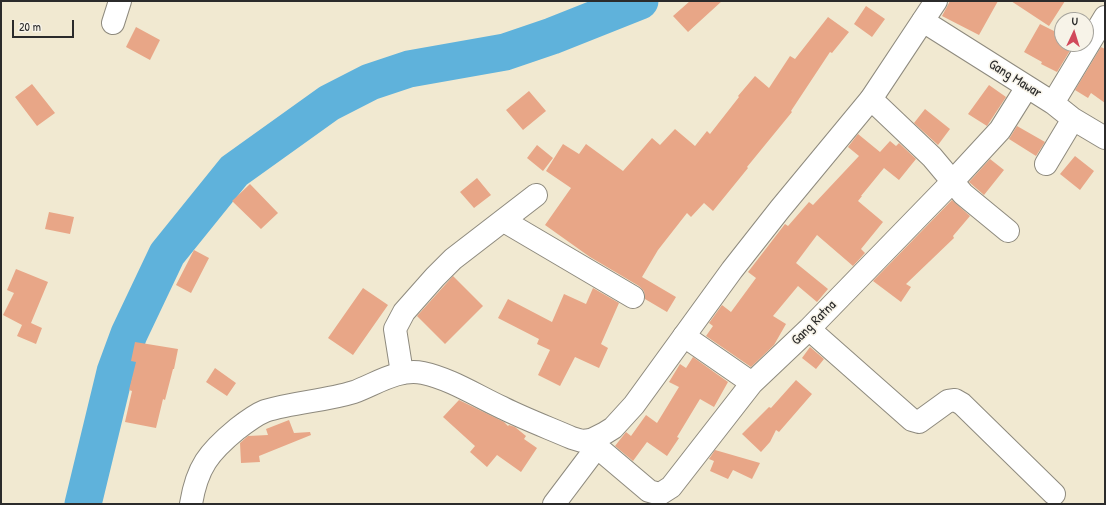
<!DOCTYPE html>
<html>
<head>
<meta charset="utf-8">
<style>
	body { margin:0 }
	#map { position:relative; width:1106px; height:505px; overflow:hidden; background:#f1e9d1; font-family:"Patrick Hand",sans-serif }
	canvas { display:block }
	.frame { position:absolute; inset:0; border:2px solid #2b2b2b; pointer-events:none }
	.north { position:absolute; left:1054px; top:12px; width:40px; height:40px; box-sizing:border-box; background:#f7f3e8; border:1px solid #a5a39c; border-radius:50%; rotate:4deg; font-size:11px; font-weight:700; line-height:16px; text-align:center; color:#2b2b2b }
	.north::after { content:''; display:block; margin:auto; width:14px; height:18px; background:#d1495b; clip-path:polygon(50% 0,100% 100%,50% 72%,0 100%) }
	.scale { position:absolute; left:12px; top:20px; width:62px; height:18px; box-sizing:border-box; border:2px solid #2b2b2b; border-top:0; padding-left:5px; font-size:12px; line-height:14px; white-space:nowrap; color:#2b2b2b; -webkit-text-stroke:3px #f7f3e8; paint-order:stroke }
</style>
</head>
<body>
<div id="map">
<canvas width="1106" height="505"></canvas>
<div class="frame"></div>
<div class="north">U</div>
<div class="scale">20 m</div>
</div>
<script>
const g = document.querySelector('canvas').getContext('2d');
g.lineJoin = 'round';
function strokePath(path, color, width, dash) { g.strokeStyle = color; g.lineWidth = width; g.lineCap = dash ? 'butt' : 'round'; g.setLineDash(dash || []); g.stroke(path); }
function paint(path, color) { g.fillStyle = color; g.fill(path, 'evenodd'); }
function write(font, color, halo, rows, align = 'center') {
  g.font = font + ' "Patrick Hand",sans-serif'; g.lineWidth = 3; g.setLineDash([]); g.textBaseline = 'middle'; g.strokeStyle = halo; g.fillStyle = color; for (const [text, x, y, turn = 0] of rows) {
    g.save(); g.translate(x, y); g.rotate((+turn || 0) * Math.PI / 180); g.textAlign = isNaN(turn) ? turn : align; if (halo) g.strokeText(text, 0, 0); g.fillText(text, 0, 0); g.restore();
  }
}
strokePath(new Path2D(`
	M83,504L115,372L129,334L167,254L234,171L329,103L370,82L409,69L505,52L552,36L640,1`), '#5fb2db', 37);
paint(new Path2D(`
	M690,1H722L688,32L673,16Z
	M950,1H998L979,35L942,16Z
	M1011,1H1065L1049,26Z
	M866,6L885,19L872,37L854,24Z
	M828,17L849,32L832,53L830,52L791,111L792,112L747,167L748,168L713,211L704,203L691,217L687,213L658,250L642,277L676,297L667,312L645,299L644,291L639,286L590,257L545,225L571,188L546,171L563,144L579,154L586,144L623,171L652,138L660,145L675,129L695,146L707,131L710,134L739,97L738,96L755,76L769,88L790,56L795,59Z
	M1040,24L1062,35V44H1074L1057,72L1041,64L1042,62L1024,52Z
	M136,27L160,40L150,60L126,47Z
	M1101,47L1105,49V103L1091,93L1088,98L1075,90Z
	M32,84L55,113L37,126L15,97Z
	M989,85L1006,97L987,126L968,114Z
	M529,91L546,111L523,130L506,110Z
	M925,109L950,129L938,145L914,123Z
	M1017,126L1045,142L1036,156L1009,139Z
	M858,134L880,152L890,141L896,146L899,143L916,159L899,180L884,168L861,196H862L858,201L883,222L861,249L865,253L853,266L817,235L796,263L828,289L817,302L798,286L773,316L786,324L774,345L751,367L706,336L713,326L709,323L722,305L731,312L756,278L748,272L785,224L788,226L809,202L813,205L859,156L848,147Z
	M537,145L553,158L543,171L527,158Z
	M1075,156L1094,171L1080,190L1060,174Z
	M990,159L1004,170L984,195L969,182Z
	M477,178L491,195L474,208L460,192Z
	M250,184L278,213L261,229L232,201Z
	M952,200L970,216L953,236L954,238L906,284L911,287L901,302L873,281Z
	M49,212L74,217L70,234L45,229Z
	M194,250L209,258L191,293L176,285Z
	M16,269L48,282L31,323L42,328L36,344L17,336L22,325L3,315L14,293L7,290Z
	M453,276L483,306L445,344L417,316Z
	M363,288L388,305L353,355L328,338Z
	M593,288L619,303L601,344L608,348L599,368L575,357L560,386L538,375L550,350L537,344L539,339L498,318L508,299L552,322L564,294L586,304Z
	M135,342L178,349L174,369H173L165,400L163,399L156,428L125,422L132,391L129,390L136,362L131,361Z
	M810,347L824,359L816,369L802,358Z
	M693,357L728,382L714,407L700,399L677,437L679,438L667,456L647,442L633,461L615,446L626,432L631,436L646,415L657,423L679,387L669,382L680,364L686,368Z
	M215,368L236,383L227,396L206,382Z
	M796,380L812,394L779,432L776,430L770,442L761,452L742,434L769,407L771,408Z
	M459,400L504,422L508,426L509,425L515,427L526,436L524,439L537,448L521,472L497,455L487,467L470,452L475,446L443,417Z
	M289,420L294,433L310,432L311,435L259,456L260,462L241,463L240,443L248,436L268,435L266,429Z
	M715,450L760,463L752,479L733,470L728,479L710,471L714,461L709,459Z`), '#e8a687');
const minor = new Path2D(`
	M923,21L1053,103L1073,119L1105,138
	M113,23L120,1
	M871,99L932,157L963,194L1008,231
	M1053,103L1105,17
	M1046,164L1073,119
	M504,221L633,297
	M809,329L912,420L919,422L948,401L955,400L962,404L1054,494
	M684,336L752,383
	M402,373L395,329L404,312L435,277L453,259L536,195
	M591,440L597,447L649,491L660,494L671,487L752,383L809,329L952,182L1000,130L1027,87
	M554,504L597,447`);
const tertiary = new Path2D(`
	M191,504C197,467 209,452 237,429C246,422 255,415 265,411C294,402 325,401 354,392C376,384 398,368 423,373C451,379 477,396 503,408C525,419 549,428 572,438L582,441L591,440L605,433L613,428L634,405L732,270L780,209L871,99L936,1`);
strokePath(minor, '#8e8a7e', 24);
strokePath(tertiary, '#8e8a7e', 24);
strokePath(minor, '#fff', 22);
strokePath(tertiary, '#fff', 22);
write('14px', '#2b2b2b', '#f7f3e8', [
	["Gang Mawar",1015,79,32],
	["Gang Ratna",814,323,-45]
]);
</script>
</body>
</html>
